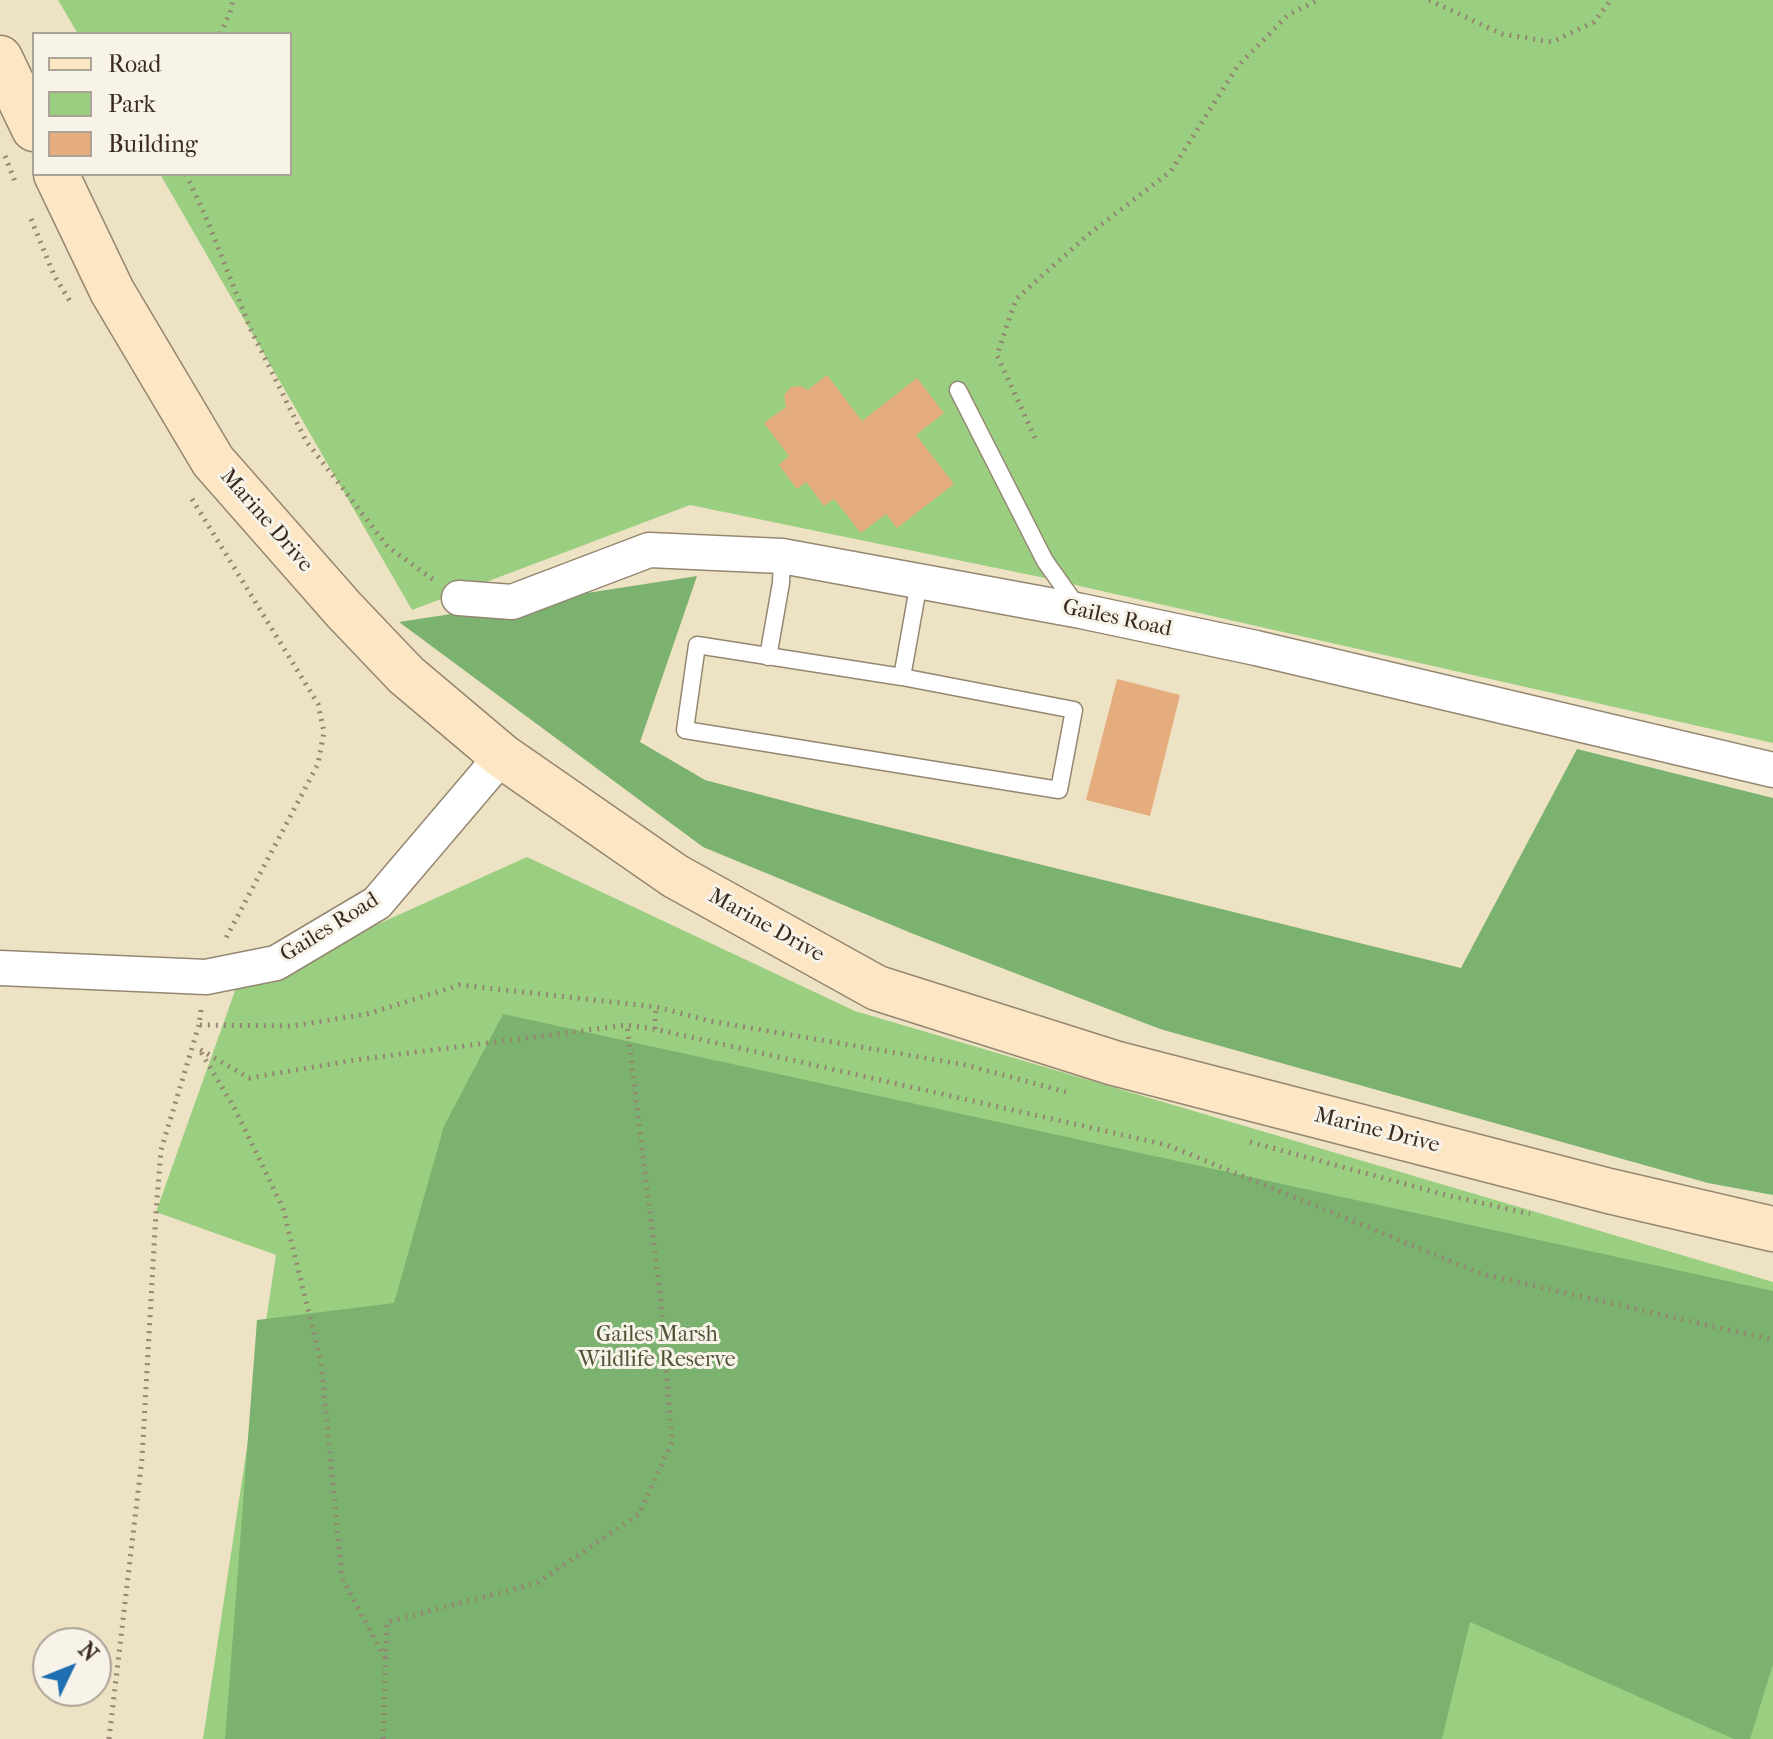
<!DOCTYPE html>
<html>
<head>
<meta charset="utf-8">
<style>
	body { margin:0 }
	#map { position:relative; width:1773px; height:1739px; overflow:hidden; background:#eee2c4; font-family:"IM FELL French Canon",serif }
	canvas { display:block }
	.legend { position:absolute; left:32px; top:32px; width:260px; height:144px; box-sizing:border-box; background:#f7f3e8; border:2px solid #aca397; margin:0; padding:10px 14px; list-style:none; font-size:24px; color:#3b2a1e }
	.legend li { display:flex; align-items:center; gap:16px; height:40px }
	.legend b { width:40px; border:2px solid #aca397 }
	.north { position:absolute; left:32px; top:1627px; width:80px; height:80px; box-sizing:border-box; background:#f7f3e8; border:2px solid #aca397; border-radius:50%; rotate:47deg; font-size:22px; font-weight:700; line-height:32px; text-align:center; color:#3b2a1e }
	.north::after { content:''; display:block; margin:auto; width:28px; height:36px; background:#1f6fb2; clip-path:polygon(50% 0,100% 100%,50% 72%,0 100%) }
</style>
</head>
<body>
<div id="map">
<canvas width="1773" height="1739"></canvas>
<ul class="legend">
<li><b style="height:10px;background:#fce6c4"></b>Road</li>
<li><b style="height:22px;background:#9acf81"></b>Park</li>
<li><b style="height:22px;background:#e5ac7d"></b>Building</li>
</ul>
<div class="north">N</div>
</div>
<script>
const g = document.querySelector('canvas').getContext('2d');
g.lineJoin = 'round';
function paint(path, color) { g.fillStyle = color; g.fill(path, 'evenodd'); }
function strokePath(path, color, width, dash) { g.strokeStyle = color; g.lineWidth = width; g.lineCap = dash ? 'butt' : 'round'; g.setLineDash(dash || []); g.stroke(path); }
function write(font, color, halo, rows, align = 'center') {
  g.font = font + ' "IM FELL French Canon",serif'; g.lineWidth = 6; g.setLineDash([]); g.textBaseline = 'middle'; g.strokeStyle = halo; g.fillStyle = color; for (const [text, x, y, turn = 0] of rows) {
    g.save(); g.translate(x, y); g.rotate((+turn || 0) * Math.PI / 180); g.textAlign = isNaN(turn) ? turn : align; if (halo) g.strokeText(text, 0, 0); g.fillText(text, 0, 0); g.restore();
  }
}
paint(new Path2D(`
	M58,0H1773V743L1040,577L690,505L412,610L160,174H290V34H78Z
	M527,857L855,1011L1773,1282V1739H203L276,1255L156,1212L236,988Z`), '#9acf81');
paint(new Path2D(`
	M697,576L640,742L705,780L811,808L1461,968L1577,749L1773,798V1195L1708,1183L1160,1029L916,935L703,847L399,622Z
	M503,1014L1773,1291V1664L1750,1739H1734L1470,1622L1442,1739H225L257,1320L394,1303L444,1126Z`), '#7bb26f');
paint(new Path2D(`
	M827,375L862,421L917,378L944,413L916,435L954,484L897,528L886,514L861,533L834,499L824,506L806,482L797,489L779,465L789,456L764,423L786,407L784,395L791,387L800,386L808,390Z
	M1117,679L1180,695L1150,816L1086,800Z`), '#e5ac7d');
const lane = new Path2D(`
	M958,390L1045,561L1077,606
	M697,645L902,677L1074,710L1059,790L685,730Z
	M768,657L781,583L782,556
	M902,677L919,582`);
const street = new Path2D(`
	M459,598L512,602L649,550L782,556L1081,611L1256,648L1773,770
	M0,968L206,977L276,963L377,903L502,756`);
const secondary = new Path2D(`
	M0,58L34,129
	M56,174L112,291L213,461L344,610L406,675L502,756L675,876L877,988L1114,1063L1609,1191L1773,1229`);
strokePath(lane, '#948671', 19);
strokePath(street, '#948671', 37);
strokePath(secondary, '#948671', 47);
strokePath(new Path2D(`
	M1429,0L1502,34L1552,42L1594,22L1611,0
	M220,34L230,13L233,0
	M5,156L16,184
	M186,174L205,215L251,330L306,441L388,547L434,580
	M31,219L54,275L71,303
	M1035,438L997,355L1016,299L1089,234L1171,171L1237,67L1288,15L1318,0
	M192,499L318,704L324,732L318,764L226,938
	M201,1010L199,1025L292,1026L367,1014L460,985L657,1007L710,1021L966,1065L1066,1092
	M655,1029V1016L657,1007
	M1250,1142L1446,1195L1530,1214
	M385,1658L342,1578L321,1362L283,1208L234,1107L199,1049L249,1078L355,1060L627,1025
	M109,1739L142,1458L156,1212L161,1150L199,1025
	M383,1739L387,1622L537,1583L639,1514L672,1442L662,1311L627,1025L655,1029L1167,1145L1482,1274L1773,1340`), '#948671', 5, [2, 6]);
strokePath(lane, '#fff', 16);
strokePath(street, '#fff', 34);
strokePath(secondary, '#fce6c4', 44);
write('22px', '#3b2a1e', '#f7f3e8', [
	["Marine Drive",266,521,49],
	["Gailes Road",1117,619,12],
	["Marine Drive",766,926,29],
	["Gailes Road",330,928,-32],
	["Marine Drive",1377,1131,14]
]);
write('22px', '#535337', '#f7f3e8', [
	["Gailes Marsh",657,1336],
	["Wildlife Reserve",657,1361]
]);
</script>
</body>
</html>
